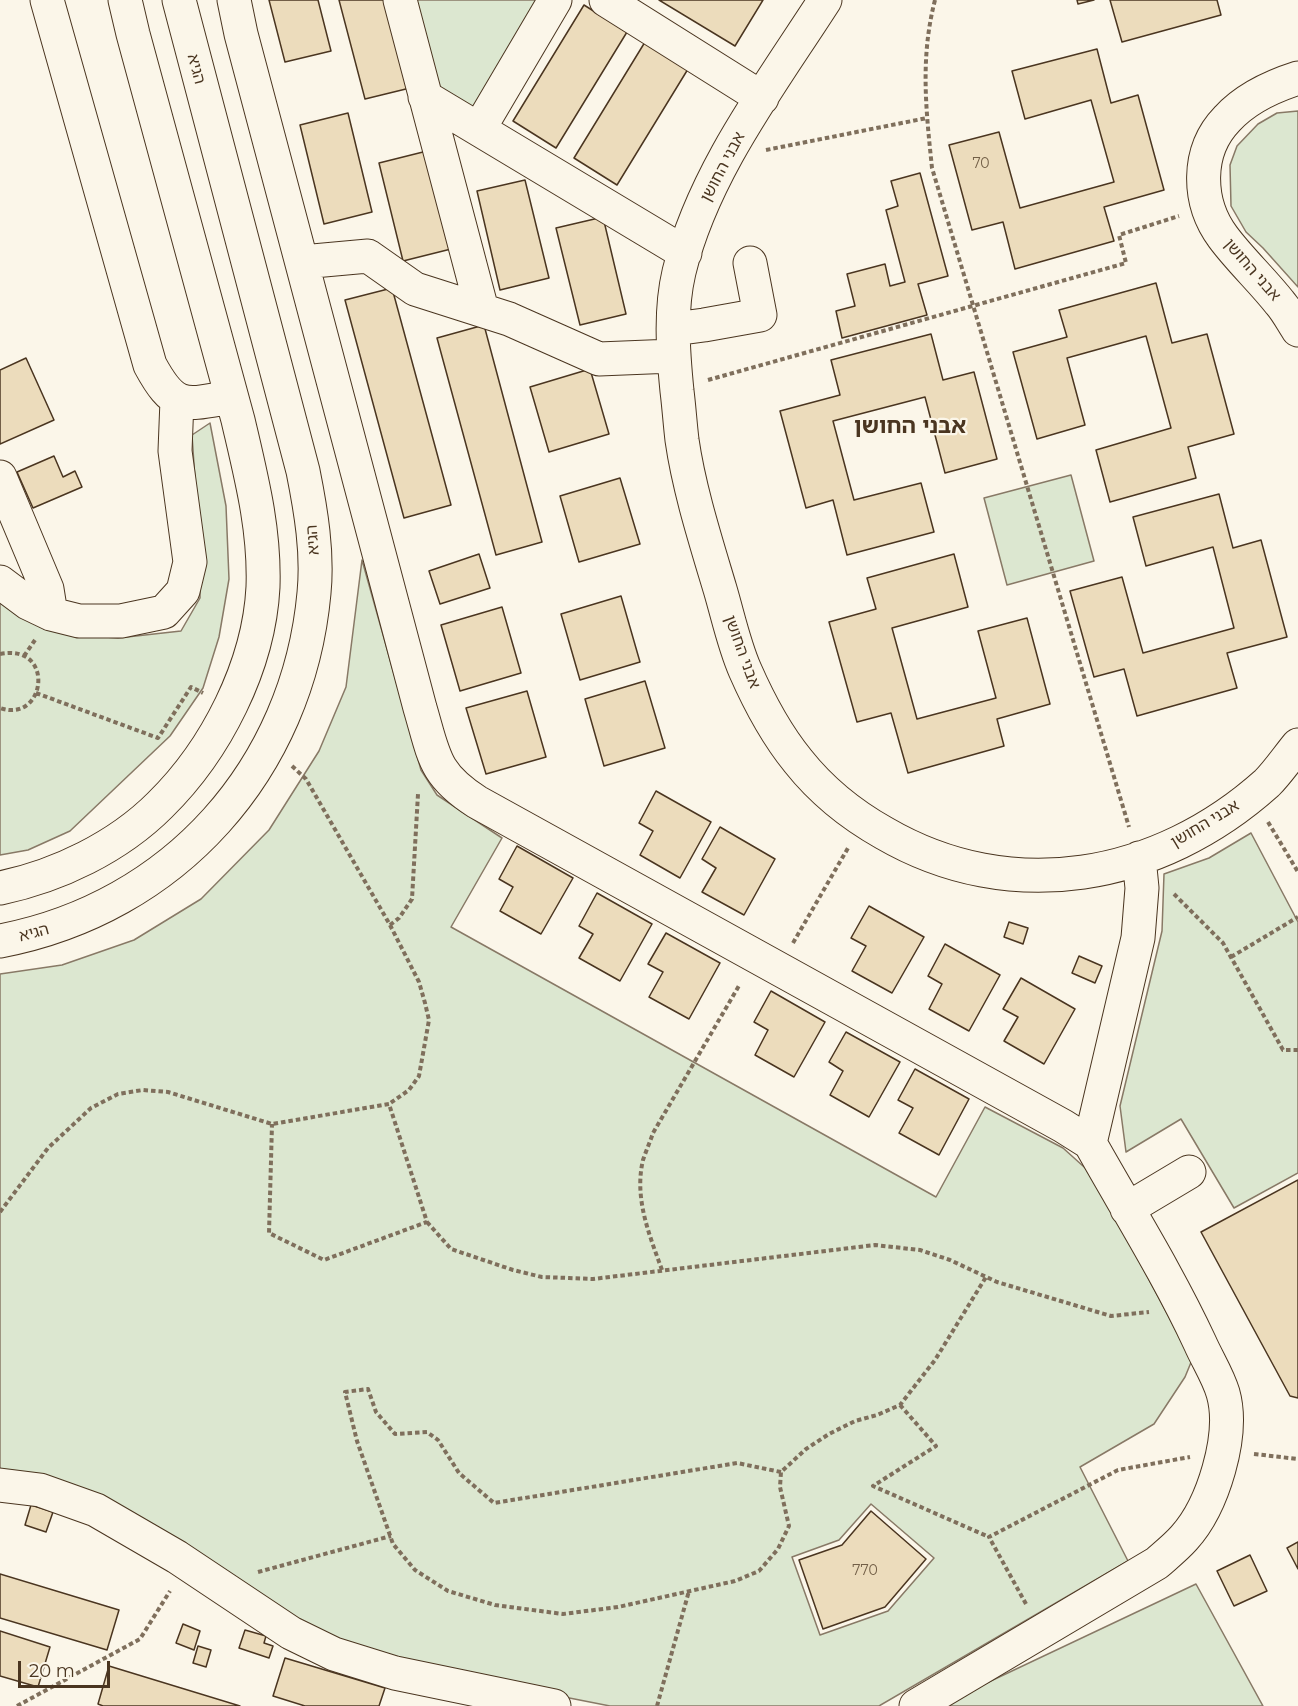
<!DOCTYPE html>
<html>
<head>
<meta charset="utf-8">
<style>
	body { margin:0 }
	#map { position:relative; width:1298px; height:1706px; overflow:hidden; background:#fbf6e9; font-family:Montserrat,sans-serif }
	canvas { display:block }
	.scale { position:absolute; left:18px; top:1661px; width:92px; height:27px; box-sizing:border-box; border:3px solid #4a3520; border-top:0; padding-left:8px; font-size:18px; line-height:21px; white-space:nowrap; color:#4a3520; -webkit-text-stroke:4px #fbf6e9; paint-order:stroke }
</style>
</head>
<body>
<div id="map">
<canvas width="1298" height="1706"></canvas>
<div class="scale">20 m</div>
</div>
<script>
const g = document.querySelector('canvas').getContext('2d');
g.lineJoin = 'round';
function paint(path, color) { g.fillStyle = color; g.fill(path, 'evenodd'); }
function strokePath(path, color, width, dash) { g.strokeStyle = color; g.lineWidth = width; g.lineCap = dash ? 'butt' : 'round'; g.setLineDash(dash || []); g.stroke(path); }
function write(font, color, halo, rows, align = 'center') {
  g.font = font + ' Montserrat,"Noto Sans Hebrew",sans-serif'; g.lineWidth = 4.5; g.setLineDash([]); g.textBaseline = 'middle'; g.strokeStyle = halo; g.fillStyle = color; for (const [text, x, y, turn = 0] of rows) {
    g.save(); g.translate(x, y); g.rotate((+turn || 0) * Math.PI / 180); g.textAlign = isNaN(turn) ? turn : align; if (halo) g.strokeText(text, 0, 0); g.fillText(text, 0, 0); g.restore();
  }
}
const green = new Path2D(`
	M410,0H543L476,114L435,88Z
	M1298,111V287L1263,248L1246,232L1231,206L1230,165L1237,146L1258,124L1277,113Z
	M210,423L226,506L229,579L219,637L203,688L170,736L70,831L28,850L0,855V601L66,634L118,638L181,631L200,598V554L192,435Z
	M1071,475L1094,561L1007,585L984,498Z
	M362,560L421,770L437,795L502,838L451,927L936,1197L985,1107L1063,1148L1093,1175L1192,1360L1185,1377L1154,1424L1080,1467L1128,1561L879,1706H610L473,1679L399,1661L341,1640L0,1477V974L62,965L134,940L201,899L269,830L319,751L346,687ZM871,1504L934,1558L888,1611L820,1635L792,1557L839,1540Z
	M1251,833L1298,922V1173L1234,1208L1181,1119L1126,1152L1120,1106L1162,931L1164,874L1209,858Z
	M1196,1584L1263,1706H938Z`);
paint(green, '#dce7d0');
strokePath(green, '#887966', 1.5);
const building = new Path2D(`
	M269,0H318L331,51L285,62Z
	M339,0H388L410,88L365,99Z
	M659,0H763L735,46Z
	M1077,0H1094L1078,4Z
	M1110,0H1217L1221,15L1122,42Z
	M584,5L627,32L556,148L513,121Z
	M645,42L688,69L617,185L574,158Z
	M1097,49L1111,103L1138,95L1164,190L1104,207L1114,241L1015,269L1003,222L972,230L949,145L999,132L1020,208L1114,182L1091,100L1025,119L1012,71Z
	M348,113L372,212L324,224L300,125Z
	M427,151L451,249L403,261L379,163Z
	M920,173L948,276L918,284L927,315L842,338L836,311L855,306L847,274L885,264L890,286L905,282L886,210L898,206L891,181Z
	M525,180L549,278L500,290L477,191Z
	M603,217L626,314L580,325L556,228Z
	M1156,283L1172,343L1207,334L1234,434L1188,447L1196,478L1110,502L1096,450L1171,428L1146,336L1067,358L1085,425L1037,439L1013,352L1067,337L1059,310Z
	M392,288L451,505L404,518L345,300Z
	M484,325L542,542L496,555L437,338Z
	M931,334L943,380L974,372L997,459L945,473L925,397L833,421L854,500L921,483L934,532L847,555L833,500L806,508L780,411L840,395L831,360Z
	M26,358L54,420L0,444V370Z
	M590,369L609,434L549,452L530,387Z
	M54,456L63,477L75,471L82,487L33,508L17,472Z
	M620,478L640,544L579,562L560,496Z
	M1219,494L1233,548L1261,540L1287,637L1227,653L1237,688L1137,716L1124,669L1094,677L1070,591L1122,577L1143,653L1234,628L1213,547L1146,566L1133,517Z
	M479,554L490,588L440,604L429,571Z
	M954,554L968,607L892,628L917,719L996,698L978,631L1027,618L1050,704L997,719L1004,746L908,773L891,713L857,722L829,622L876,609L867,578Z
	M621,596L640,662L580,680L561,614Z
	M502,607L521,673L460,691L441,625Z
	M645,681L665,748L604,766L585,699Z
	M527,691L546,757L486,774L466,708Z
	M656,791L711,822L680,878L640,855L653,831L639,823Z
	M720,827L775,859L744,915L702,892L716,868L702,859Z
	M517,846L573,878L541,934L500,911L513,887L499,879Z
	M597,893L652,924L620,981L579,958L593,934L579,926Z
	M869,906L924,937L892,993L852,971L866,946L851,938Z
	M1009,922L1028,928L1023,944L1004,937Z
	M666,933L720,963L689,1019L649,997L663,972L648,964Z
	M945,944L1000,975L969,1031L929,1009L942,984L928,976Z
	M1079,956L1102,966L1095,983L1072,973Z
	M1021,978L1075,1009L1044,1064L1004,1041L1018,1017L1003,1009Z
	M771,991L825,1022L794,1077L755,1055L768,1030L754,1022Z
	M846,1032L900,1062L869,1117L830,1095L843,1071L829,1062Z
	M915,1069L969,1099L939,1155L899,1133L913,1108L898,1100Z
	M1298,1180V1398L1290,1396L1201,1232Z
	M31,1505L53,1512L46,1532L25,1525Z
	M871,1511L926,1559L885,1607L823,1629L799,1560L842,1545Z
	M1298,1542V1569L1287,1548Z
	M1250,1555L1267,1591L1234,1606L1217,1571Z
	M0,1574L119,1610L107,1650L0,1618Z
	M183,1624L200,1631L194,1650L176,1643Z
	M245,1630L266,1636L264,1643L273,1646L269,1658L239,1648Z
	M0,1631L50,1647L38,1687L0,1676Z
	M198,1646L211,1650L206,1667L193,1663Z
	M285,1658L385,1688L379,1706H305L273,1696Z
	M109,1666L240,1706H103L98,1704Z`);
paint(building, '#ecdcbc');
strokePath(building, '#4a3520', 1.5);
const minor = new Path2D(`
	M47,0L150,365C175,411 185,405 231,397
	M234,0L241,34L420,708C434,755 433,774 477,802L1063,1126L1090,1143C1127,1209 1168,1274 1200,1343C1207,1359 1218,1376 1223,1393C1235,1435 1213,1506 1184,1538C1176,1547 1166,1555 1157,1563L916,1706
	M400,0L482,310
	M606,0L762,98
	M825,0C771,84 703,173 679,272C670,310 673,351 677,391C679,407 680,423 682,440C689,489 706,542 720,589C728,616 734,645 745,670C759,702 776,734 798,761C821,790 852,815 884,833C1011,907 1159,880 1267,783C1278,772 1288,757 1298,745
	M1298,78C1273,86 1245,99 1227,119C1196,151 1197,202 1223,237C1240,260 1262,280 1280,303C1287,311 1292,321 1298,330
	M425,97L685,253
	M479,129L555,0
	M302,262L368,256L415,289L509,319L599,359L673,356
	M674,329L704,325L760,315L750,263
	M0,477L47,589L51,614
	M0,582L28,603L51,614L79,621H121L164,612L183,591L190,562L175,451L177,400
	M0,888C58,876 118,847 160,805C216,750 259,666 263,587C265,529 251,476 238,420L133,34L125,0
	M0,941C174,908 298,769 314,593C318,553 311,511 303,471L179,0
	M1090,1143L1138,938L1142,888L1139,858
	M1127,1209L1189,1172
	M0,1485L40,1490L96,1510L177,1557L291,1633L334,1654L395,1673L554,1706`);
strokePath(minor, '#4a3520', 35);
strokePath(new Path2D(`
	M935,0C920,58 926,110 932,168L1129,827
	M766,150L927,118
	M708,380L1126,263L1119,235L1179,216
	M0,654C56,643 46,724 0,708
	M24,656L35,640
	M36,693L158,738L191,687L203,693
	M292,766L306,779L390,925L419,982L425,1003L429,1020L419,1076L409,1090L389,1104
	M1268,822L1298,872
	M1174,894L1223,943L1283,1050H1298
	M390,925L399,918L412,899L418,794
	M793,943L848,848
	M1231,957L1298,917
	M0,1212L48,1148L91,1108L118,1094L143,1090L168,1092L272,1124L389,1104L427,1222L324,1260L269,1233L272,1124
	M427,1222L451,1249L513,1270L542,1277L569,1278L593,1279L875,1245L920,1250L950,1260L997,1282L1111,1316L1149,1312
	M662,1270C649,1234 634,1198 643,1160C646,1151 650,1142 653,1133L740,984
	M900,1405L936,1446L873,1486L989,1537
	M1254,1454L1298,1459
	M781,1472L737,1463L494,1503L459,1473L438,1440L427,1432L395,1434L376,1412L368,1389L345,1392L357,1441L393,1544L415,1570L448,1591L495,1605L563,1614L618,1607L735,1581L759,1571L778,1549L789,1526L780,1487L781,1472L806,1449L829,1434L855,1421L877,1415L900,1405L935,1360L986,1277
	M258,1572L391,1536
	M1026,1604L989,1537L1118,1470L1190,1457
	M17,1706L140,1639L170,1591
	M657,1706L689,1591`), '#7f6f5c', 4, [4.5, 3]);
strokePath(minor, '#fbf6e9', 33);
write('14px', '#725f47', null, [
	["70",981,164],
	["770",865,1571]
]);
write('16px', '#4a3520', '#fbf6e9', [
	["הגיא",196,69,75],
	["אבני החושן",723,167,-62],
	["אבני החושן",1252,270,49],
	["הגיא",313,540,-94],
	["אבני החושן",742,652,70],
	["אבני החושן",1205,824,-31],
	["הגיא",34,933,-15]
]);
write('bold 22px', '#4a3520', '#fbf6e9', [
	["אבני החושן",910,427]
]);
</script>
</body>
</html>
